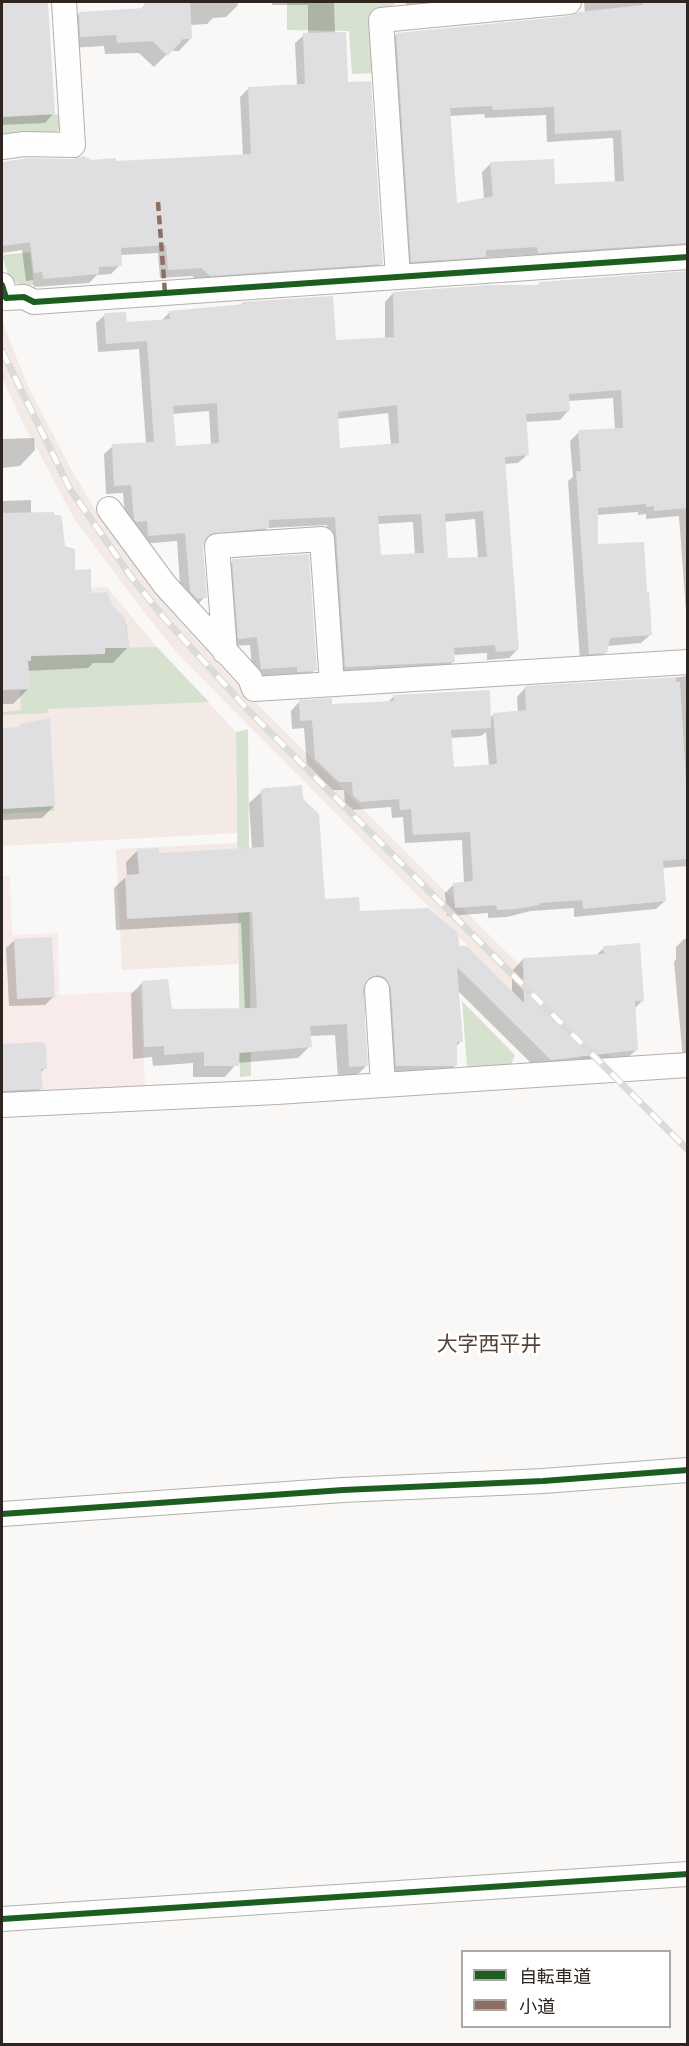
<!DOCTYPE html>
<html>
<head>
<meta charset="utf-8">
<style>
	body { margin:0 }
	#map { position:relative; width:689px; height:2046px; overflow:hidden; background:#faf8f6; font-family:"PT Serif","Noto Sans JP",serif }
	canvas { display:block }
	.frame { position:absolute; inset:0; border:3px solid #2e2520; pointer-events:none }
	.legend { position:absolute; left:461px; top:1950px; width:210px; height:78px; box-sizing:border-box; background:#fff; border:2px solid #aba8a6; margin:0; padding:8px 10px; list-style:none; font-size:18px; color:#2e2520 }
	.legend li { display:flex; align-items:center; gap:12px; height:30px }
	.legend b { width:30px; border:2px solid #aba8a6 }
</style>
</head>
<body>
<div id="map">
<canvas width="689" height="2046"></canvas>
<div class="frame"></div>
<ul class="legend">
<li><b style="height:8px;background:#1b5e20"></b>自転車道</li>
<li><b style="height:8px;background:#8d6e63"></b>小道</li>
</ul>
</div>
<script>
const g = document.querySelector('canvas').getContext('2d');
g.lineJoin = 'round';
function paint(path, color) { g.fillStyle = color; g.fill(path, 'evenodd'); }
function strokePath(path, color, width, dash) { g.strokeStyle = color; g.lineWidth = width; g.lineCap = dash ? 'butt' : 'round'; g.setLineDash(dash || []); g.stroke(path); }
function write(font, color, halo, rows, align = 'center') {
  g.font = font + ' "PT Serif","Noto Sans JP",serif'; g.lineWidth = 6; g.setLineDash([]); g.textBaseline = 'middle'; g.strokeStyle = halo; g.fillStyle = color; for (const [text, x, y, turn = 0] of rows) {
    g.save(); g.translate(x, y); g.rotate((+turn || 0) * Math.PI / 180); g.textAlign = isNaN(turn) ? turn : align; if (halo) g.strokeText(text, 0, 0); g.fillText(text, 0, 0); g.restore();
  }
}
paint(new Path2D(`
	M2,876H10L12,935L58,933L59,995L140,991L145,1086L2,1094Z`), '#f8ebe9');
paint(new Path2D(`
	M2,320L26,382L72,471L101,519L174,614L230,677L620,1065L582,1061L249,726L176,652L144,612L75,520L23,423L2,378Z
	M107,587L155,645L236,732L237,833L2,846V591Z
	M237,843L239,964L122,970L116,849Z`), '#f3eae6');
paint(new Path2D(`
	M287,2H396L389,9L373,11L377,73L352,74L349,31L287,30Z
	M61,114L62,127L54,134L2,137V117Z
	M30,252L34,285C8,287 9,276 2,255Z
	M157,647L209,702L48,709V713L2,715V712L21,710L20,690L30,689L28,661H31V656L105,654L106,648Z
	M248,729L251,1076L240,1077L236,732Z
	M54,806V811L2,814V809Z
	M462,1001L515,1055L511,1065L467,1067Z`), '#d7e1d0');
paint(new Path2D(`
	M2,2H47L53,114L45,123L2,125Z
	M177,2H237L238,5L226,17L213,18L207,24L190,25L191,38L179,51H170L154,67L139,53L105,54L104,46L69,48L67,25L80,13L140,10L145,5Z
	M272,2H334L335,33L381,263L373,272L201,284L192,276L160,278L158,253L120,255V265L111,274L97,275L89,283L34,287L33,280L26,281L22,250L2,253V163L28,160L115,163L243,156L240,97L249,88L297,86L295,43L304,35L308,34V5H272Z
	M406,2H500L407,10Z
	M584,2H688V256L529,261V255L483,258L476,265L403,270L388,43L397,34L571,18L585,13ZM484,114L485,118L546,115L547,142L613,138L615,183L554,186L491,163L482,172L484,199L455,205L449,116Z
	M688,273V639L679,516L646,519V514L638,515V512L597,515V546L650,635L641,643L607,646L606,652L597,661L580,662L568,481L573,477L570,441L579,432L615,430L613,398L568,401V411L560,420L525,422L527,455L518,463L504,464L518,649L509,658L487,660V653L453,655V662L444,670L337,675L327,525L267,528L259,536L204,542L201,547L205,597L196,606L181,600L177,541L140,544L139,529L126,528L123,493L106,494L104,454L113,446L146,444L139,349L98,352L96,323L105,315L126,323L161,321L170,312L240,306L243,303L331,297L334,342L385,339V302L393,293L536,287L540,283ZM209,411L211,445L175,448L172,414ZM388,413L391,446L339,449L337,419ZM475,519L478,558L446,559L444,522ZM413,522L415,555L379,557L377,524Z
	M34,438L35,450L20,466L2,468V439Z
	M31,500V514L64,547L74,571L90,594L115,608L127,626L128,647L113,663H93L88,668L27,671L28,689L13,704H2V501Z
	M233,561L315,670L307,678L289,680V675L253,677L250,645L231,646L225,569Z
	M688,676V866L662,868L665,901L656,909L574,917V908L531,911L507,917L488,918V913L447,916L445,893L454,884H464L462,840L405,843L403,817L392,818L391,807L351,810L345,804L344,790H329L307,768L304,728L292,729L291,711L299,702L331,706L387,703L394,696L489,719L494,714L518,712L517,697L525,688L610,685ZM486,732L489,766L453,769L450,738L481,736Z
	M21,725L54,806L42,818L2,820V730L17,729Z
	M301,787L324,901L458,948L512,993V971L523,959L595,956L604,948L643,1000L634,1009L636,1050L624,1061L539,1071L457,990L461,1041L456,1047V1065L444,1077H385L372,988L364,986L366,1066L354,1078L338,1079L335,1035L309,1036L310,1046L298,1058L237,1063L225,1077H193V1063L153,1066L152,1057L133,1059L131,994L143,982L171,1011L245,1010L241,923L116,930L114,888L127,876L126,862L138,850L158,855L252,849L249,803L266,788Z
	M684,939H688V1058L683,1059L674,962L676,959V947Z
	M15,940L54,996L45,1005L9,1006L6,948Z
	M4,1045L45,1068L40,1073L41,1088L29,1100L2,1102Z`), '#0003');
paint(new Path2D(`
	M2,2H48L55,114L2,117Z
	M190,2L192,39H183L168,56L152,41L117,43L116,35L80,37L79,12L144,8V3Z
	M643,2H687V243L538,253L537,247L486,250V257L411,262L396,33L570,16L579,12L643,5ZM492,106L493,110L554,107L555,134L621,130L624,181L555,184L554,159L490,162L493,196L457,203L450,108Z
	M346,32L348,82L371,81L383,264L210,276L201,268L168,270L166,245L121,248L122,266L99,267V274L43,279L42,272L34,273L30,242L3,246L2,162L28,158L73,159L84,156L92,160L116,158V161L251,154L248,87L305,84L303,33Z
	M687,271V508L654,511V506L646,507V504L598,508V544L644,542L647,592L649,591L652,635L610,638L607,653L589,654L576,471H581L578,430L623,428L621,390L569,394L570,411L526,414L529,455L505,457L519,650L496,652L495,645L454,648L455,662L345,667L335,517L269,520V528L210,534L203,547L207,598L197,599L190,591L185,533L148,536L147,521L136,522L134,519L131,485L114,486L112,444L154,442L147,341L106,344L104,313L126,312L127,322L170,319L169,311L245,304L242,302L333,296L336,340L394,337L393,292L488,285H539V282ZM217,403L219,443L176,446L173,406ZM397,405L399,443L340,448L338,412ZM483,511L487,557L448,558L445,514ZM421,514L424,553L381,555L378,516Z
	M54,512V515H60L62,518L65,546L75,549V570L91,569V593L107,592L113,606L125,618L130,648H105V654L31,656V661H28L30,689L2,690V513Z
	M309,554L317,671L297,672V667L261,669L257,637L238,639L232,559Z
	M676,677V682H680L686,781L687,859L663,861L666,901L583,909L582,900L540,903L539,905L516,909L497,910L496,905L455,908L453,883L473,881L470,832L413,835L411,809L400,810L399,799L360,802L353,795L352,782H339L315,759L312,720L300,721L299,700L332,698V704L394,701L393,695L490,690L491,728L451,730L454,767L497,764L493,713L526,710L525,686Z
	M50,718L55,806L2,809V728L20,727V724Z
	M302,785L303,799L319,814L325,899L359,897L360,911L428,908L458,933L459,946H467L524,1003L523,958L604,954L603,946L640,943L644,1001H635L638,1050L551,1060L457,967L463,1042H457V1066H396L391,988L384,977L377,975L369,978L363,989L368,1066L349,1067L347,1024L310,1026L312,1047L239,1053V1066H204V1052L164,1055V1046L144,1047L142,981L168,979L172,1009L257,1008L252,912L127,919L125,875L139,874L137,849L159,848V853L264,847L261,789Z
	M52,937L55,997L17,999L14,939Z
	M40,1042L46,1044L47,1069H41L43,1089L2,1091L3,1044Z`), '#dfdfe2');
const street = new Path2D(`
	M2,147L24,144L73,145L64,2
	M398,277L381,20L569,2
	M2,285L6,298L24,297L34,302L688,257
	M109,509L165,585L250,678L254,689L688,662
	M225,652L217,546L322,539L332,684
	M377,989L383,1085
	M2,1105L277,1092L688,1065
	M2,1514L343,1490L543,1481L688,1470
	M2,1919L688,1874`);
strokePath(street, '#b4afac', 26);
strokePath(street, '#fefefe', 24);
const rail = new Path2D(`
	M2,351L70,489L132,578L165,619L250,712L688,1150`);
strokePath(rail, '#dcdbda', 7);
strokePath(rail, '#fff', 4.5, [14]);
strokePath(new Path2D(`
	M158,202L165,293`), '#8d6e63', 4.5, [9, 4.5]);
strokePath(new Path2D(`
	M2,285L6,298L24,297L34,302L688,257
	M2,1514L343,1490L543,1481L688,1470
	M2,1919L688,1874`), '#1b5e20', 6);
write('21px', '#564137', '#fff', [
	["大字西平井",489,1345]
]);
</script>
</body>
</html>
